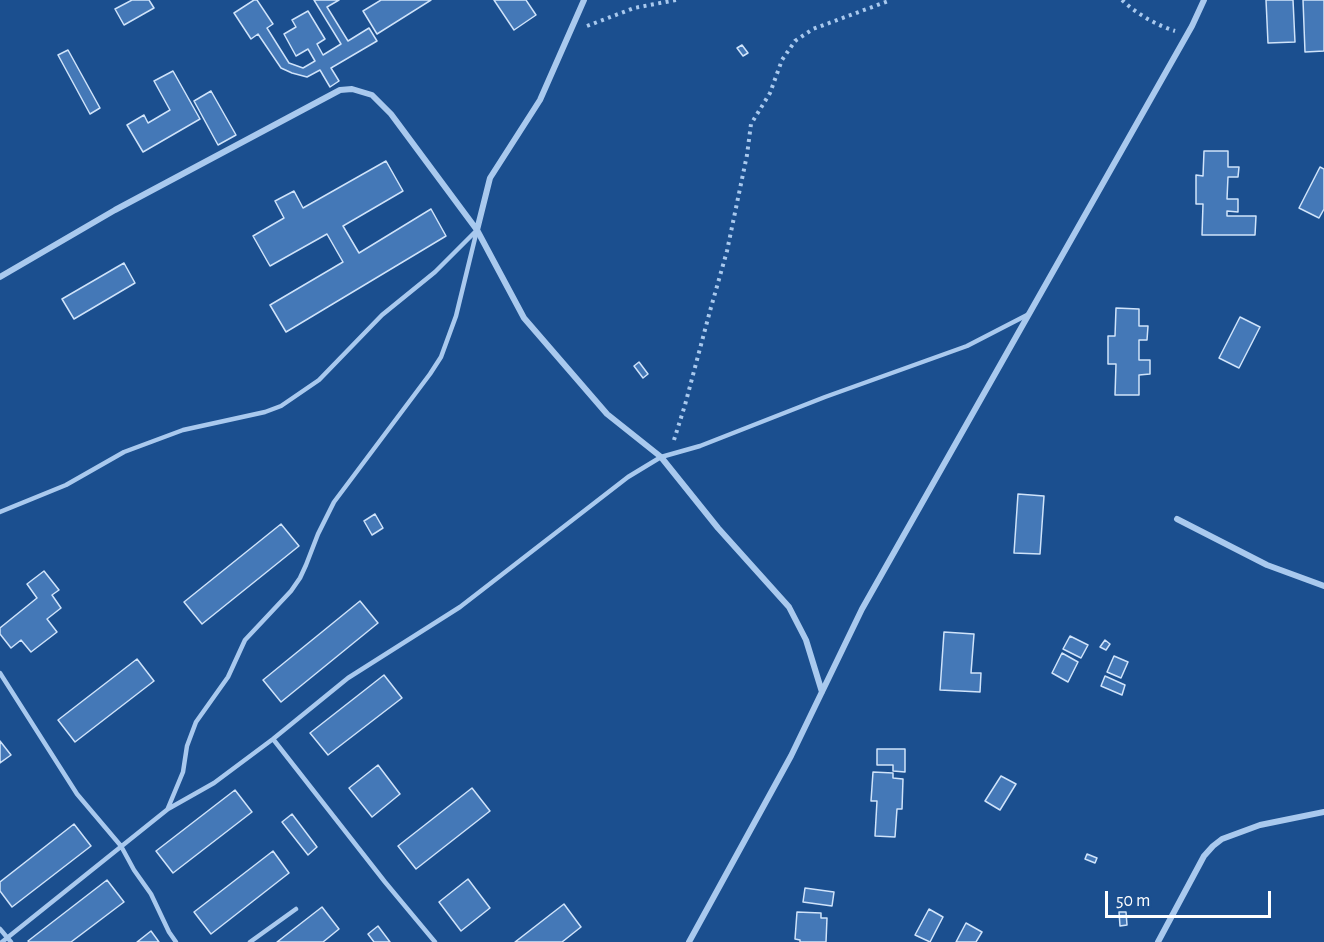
<!DOCTYPE html>
<html>
<head>
<meta charset="utf-8">
<style>
	body { margin:0 }
	#map { position:relative; width:1324px; height:942px; overflow:hidden; background:#1b4f8f; font-family:"Alegreya Sans",sans-serif }
	canvas { display:block }
	.scale { position:absolute; left:1105px; top:891px; width:166px; height:27px; box-sizing:border-box; border:3px solid #fff; border-top:0; padding-left:8px; font-size:18px; line-height:21px; white-space:nowrap; color:#fff; -webkit-text-stroke:4px #1b4f8f; paint-order:stroke }
</style>
</head>
<body>
<div id="map">
<canvas width="1324" height="942"></canvas>
<div class="scale">50 m</div>
</div>
<script>
const g = document.querySelector('canvas').getContext('2d');
g.lineJoin = 'round';
function paint(path, color) { g.fillStyle = color; g.fill(path, 'evenodd'); }
function strokePath(path, color, width, dash) { g.strokeStyle = color; g.lineWidth = width; g.lineCap = dash ? 'butt' : 'round'; g.setLineDash(dash || []); g.stroke(path); }
const building = new Path2D(`
	M132,0H149L154,8L124,25L115,9Z
	M254,0H257L273,24L267,28L289,63L303,68L315,61L308,49L296,56L284,34L296,27L292,20L308,11L325,39L317,44L323,55L341,44L314,0H339L327,7L348,41L369,28L377,41L331,68L339,81L330,87L320,70L307,77L292,73L281,68L258,34L251,39L234,13Z
	M381,0H431L377,34L363,11Z
	M494,0H526L536,15L514,30Z
	M1266,0H1293L1295,42L1268,43Z
	M1303,0H1324V51L1305,52Z
	M742,45L748,53L743,56L737,48Z
	M68,50L100,108L90,114L58,55Z
	M173,71L200,119L143,152L127,125L144,115L148,123L170,110L154,81Z
	M211,91L236,135L218,145L194,101Z
	M1204,151H1228V167H1239L1238,177H1228L1227,199H1238V212L1227,211V216H1256L1255,235H1202L1203,204H1196V175L1203,176Z
	M386,161L403,191L343,226L359,253L431,209L446,236L286,332L270,305L343,262L327,234L270,266L253,236L284,218L275,201L294,191L303,208Z
	M1320,167L1324,169V209L1319,218L1299,208Z
	M124,263L135,283L74,319L62,299Z
	M1116,308L1139,309V326H1148L1147,340H1139V360H1150V374L1139,375V395H1115L1116,364H1108V336H1115Z
	M1240,317L1260,327L1239,368L1219,358Z
	M639,362L648,374L643,378L634,366Z
	M1018,494L1044,496L1040,554L1014,553Z
	M375,514L383,528L372,535L364,521Z
	M281,524L299,546L202,624L184,602Z
	M44,571L59,590L52,595L61,608L47,619L57,632L31,652L21,640L11,648L0,634V628L37,598L27,584Z
	M360,601L378,623L281,702L263,680Z
	M944,632L974,634L971,673H981L980,692L940,690Z
	M1070,636L1088,645L1081,658L1063,649Z
	M1105,640L1110,644L1106,650L1100,647Z
	M1062,653L1078,662L1068,682L1052,673Z
	M1114,656L1128,662L1121,678L1107,672Z
	M137,659L154,681L75,742L58,720Z
	M384,675L402,698L328,755L310,733Z
	M1105,676L1125,685L1122,695L1101,686Z
	M0,741L11,755L0,763Z
	M877,749H905V772L893,771V765H877Z
	M378,765L400,794L372,817L349,788Z
	M873,772L893,773V778L903,779L902,809H897L895,837L875,836L877,801H871Z
	M1001,776L1016,784L1000,810L985,801Z
	M472,788L490,811L416,869L398,846Z
	M235,790L252,812L173,873L156,851Z
	M292,814L317,847L308,855L282,822Z
	M74,824L91,846L12,907L0,891V882Z
	M273,851L289,873L211,934L194,912Z
	M1087,854L1097,858L1095,863L1085,859Z
	M468,879L490,908L461,931L439,902Z
	M107,880L124,902L71,942H29L28,941Z
	M805,888L834,892L832,906L803,902Z
	M564,904L581,927L562,942H515Z
	M322,907L339,929L323,942H277Z
	M929,909L943,917L930,942L915,935Z
	M797,912L821,913V918H827L826,942H800V940L795,939Z
	M1119,912H1126L1127,925L1120,926Z
	M966,923L982,932L976,942H956Z
	M378,926L390,942H374L368,934Z
	M151,931L159,942H137Z`);
paint(building, '#4478b7');
strokePath(building, '#cfe3fa', 1.5);
strokePath(new Path2D(`
	M1122,0C1137,14 1156,25 1175,31
	M587,26L634,8L676,0
	M674,440L685,405L710,311L727,251L747,155L751,124L770,93L782,60L795,41L813,29L891,0`), '#a9c9ee', 4, [3, 4.5]);
strokePath(new Path2D(`
	M0,512L66,485L124,452L183,430L265,412L281,406L319,380L382,315L435,272L476,231
	M0,673L77,794L121,846L134,870L151,894L169,932L176,942
	M273,739L385,882L435,942
	M168,808L183,772L187,746L196,722L228,677L245,640L291,591L300,578L306,565L318,534L334,502L430,374L441,357L456,316L477,230
	M0,929L11,942
	M2,942L168,809L214,783L273,739L348,678L460,607L628,477L661,457L700,446L825,397L967,346L1029,314
	M250,942L296,909`), '#a9c9ee', 4.5);
strokePath(new Path2D(`
	M477,230L490,178L540,100L584,0
	M0,277L115,210L340,90L352,89L372,95L391,114L477,230L524,318L607,414L661,457L718,528L789,607L806,640L822,692
	M1177,519L1267,565L1324,586
	M689,942L791,756L862,609L1192,26L1204,0
	M1158,942L1204,856L1213,846L1222,839L1260,825L1324,812`), '#a9c9ee', 6);
</script>
</body>
</html>
